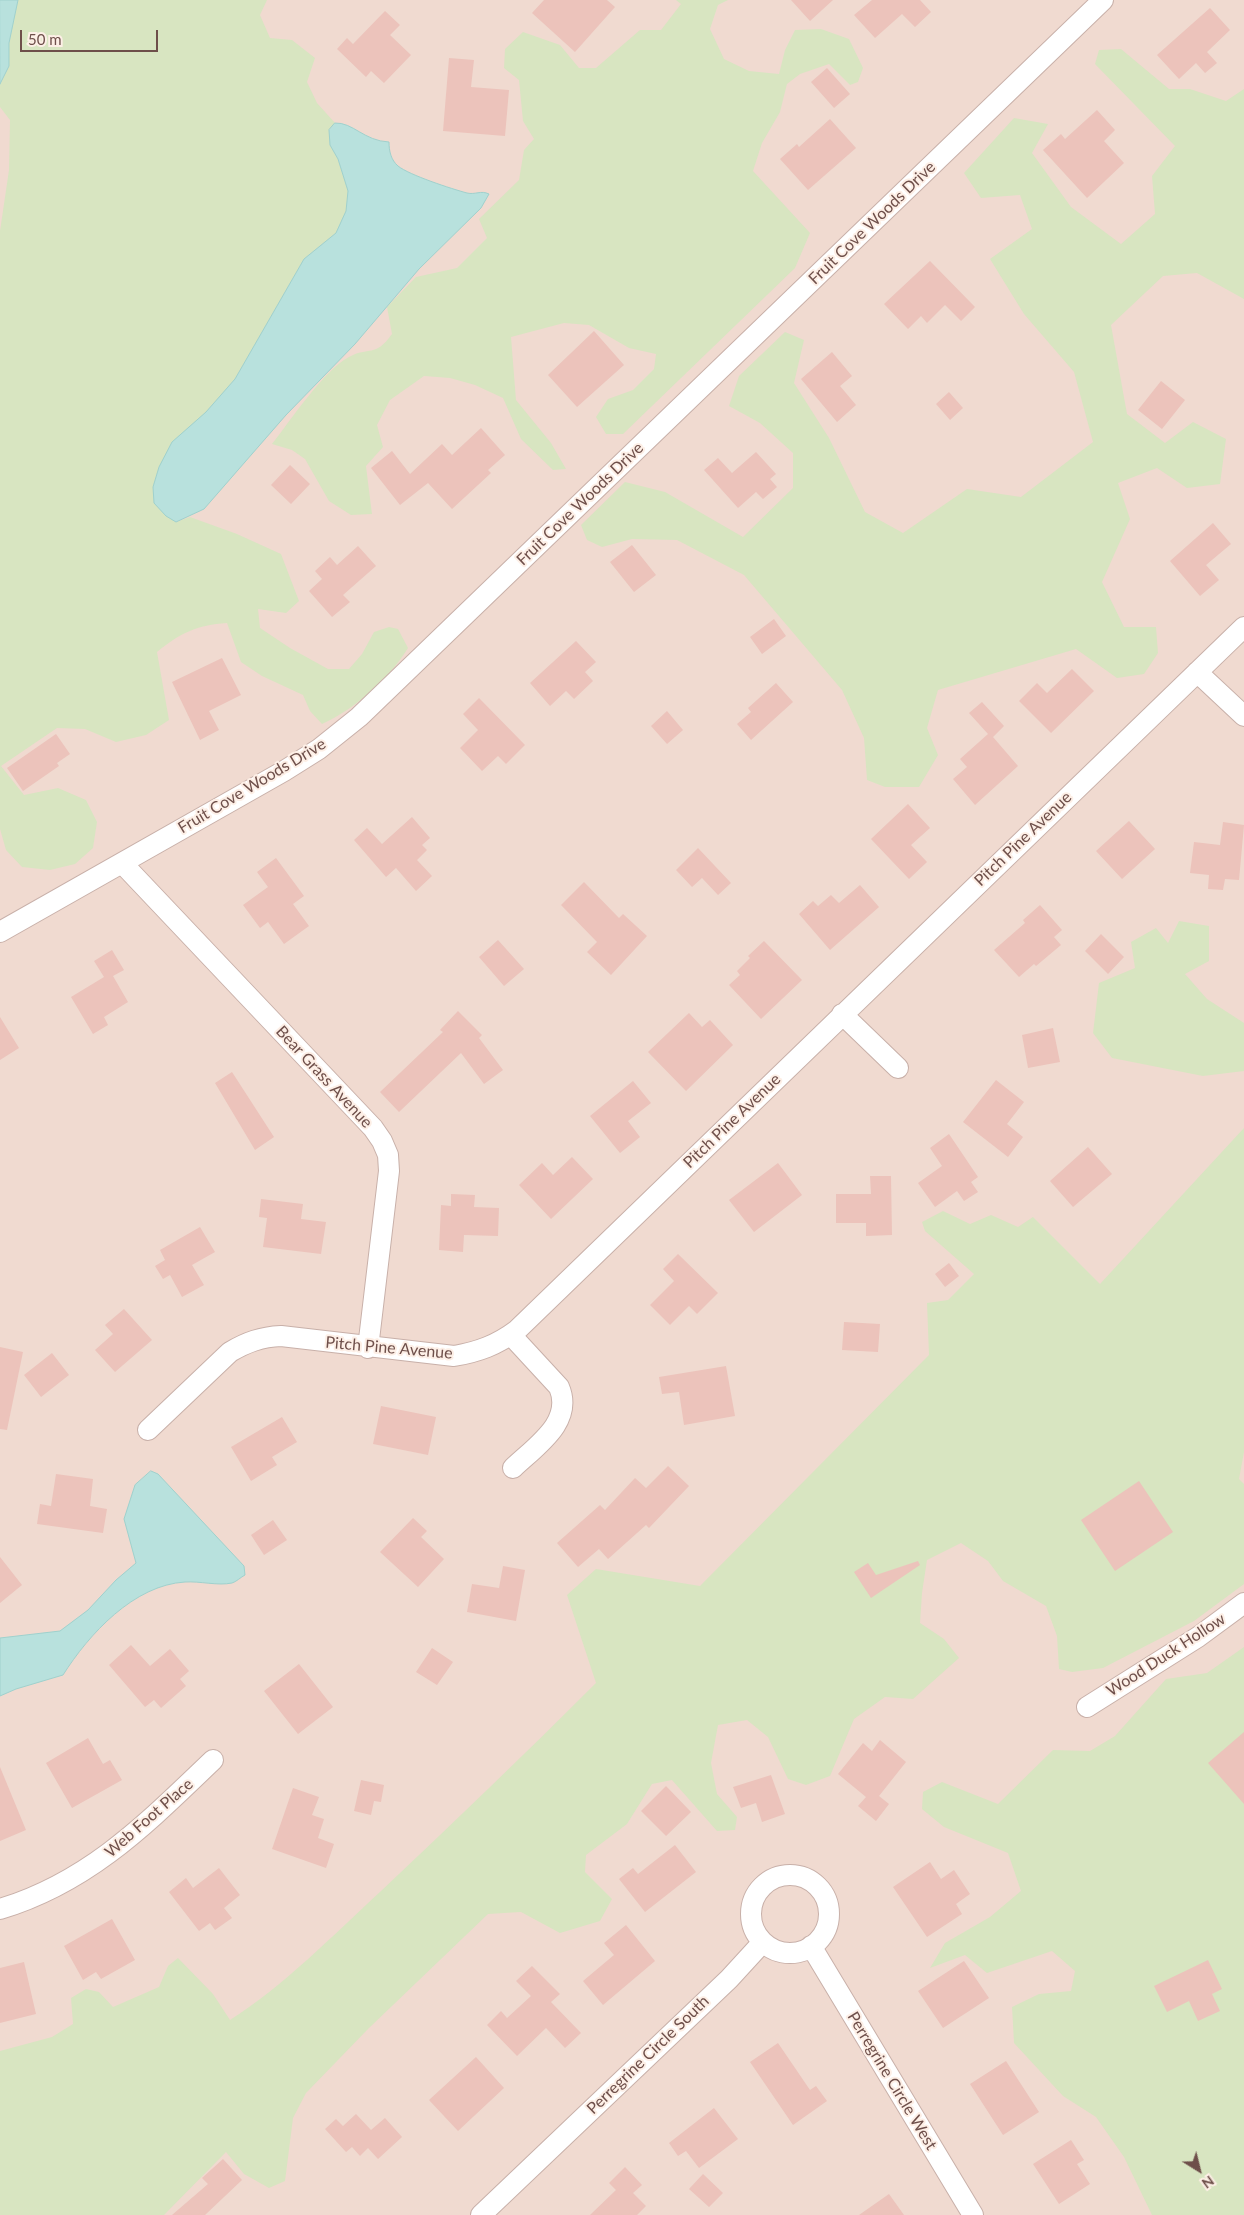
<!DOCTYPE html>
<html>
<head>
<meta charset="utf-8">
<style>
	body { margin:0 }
	#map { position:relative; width:1244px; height:2215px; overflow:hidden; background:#f9eae1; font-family:Lato,sans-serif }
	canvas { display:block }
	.north { position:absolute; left:1174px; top:2145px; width:50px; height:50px; -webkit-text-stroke:4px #fdefe6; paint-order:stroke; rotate:144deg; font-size:14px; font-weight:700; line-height:20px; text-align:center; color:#6e4f4a }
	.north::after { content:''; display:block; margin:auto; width:18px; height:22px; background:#6e4f4a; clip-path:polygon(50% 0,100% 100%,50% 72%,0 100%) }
	.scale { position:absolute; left:20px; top:30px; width:138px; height:22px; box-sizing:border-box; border:2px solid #6e4f4a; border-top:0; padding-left:6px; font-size:15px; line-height:18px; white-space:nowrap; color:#6e4f4a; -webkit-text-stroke:4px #fdefe6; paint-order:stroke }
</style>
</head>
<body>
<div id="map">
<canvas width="1244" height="2215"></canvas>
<div class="north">N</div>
<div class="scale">50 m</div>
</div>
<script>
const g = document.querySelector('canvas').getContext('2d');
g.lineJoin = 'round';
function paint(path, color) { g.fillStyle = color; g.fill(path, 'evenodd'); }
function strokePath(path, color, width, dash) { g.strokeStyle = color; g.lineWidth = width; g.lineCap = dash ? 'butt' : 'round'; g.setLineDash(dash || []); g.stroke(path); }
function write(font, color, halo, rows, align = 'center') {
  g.font = font + ' Lato,sans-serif'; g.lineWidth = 4; g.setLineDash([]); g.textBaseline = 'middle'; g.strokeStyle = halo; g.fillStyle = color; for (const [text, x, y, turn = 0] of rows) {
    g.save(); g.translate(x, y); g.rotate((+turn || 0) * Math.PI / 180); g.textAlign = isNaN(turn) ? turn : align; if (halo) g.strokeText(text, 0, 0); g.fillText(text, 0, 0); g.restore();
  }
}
paint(new Path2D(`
	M0,0H1244V2215H0Z`), '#f0dad0');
paint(new Path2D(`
	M18,0H267L260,15L270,38L292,40L315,58L307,82L317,103L335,123L329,130L330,145L338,159L348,191L346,211L336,233L304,259L235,379L159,467L153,487L154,503L176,522L190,517L237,534L281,554L299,601L286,613L258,609L260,628L290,648L328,669H349L362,654L374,632L389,627L398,629L408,648C389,679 355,709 322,724L310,711L303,695L262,676L241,662L227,623C197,625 180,633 157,652L169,720L146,735L116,742L85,729L57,728L1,766L24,795L58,788L86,800L97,822L93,848L75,864L50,870L22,867L6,850L0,829V231L9,170L10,120L0,107V84L9,66V43Z
	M676,0H728L718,5L710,29L724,59L749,71L779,74L785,50L795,30L821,29L849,39L863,68L858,82L850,85L829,64L800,74L787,84L780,112L762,143L753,171L810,233L795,268L623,434H606L596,417L608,399L633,390L654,369L656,354L629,348L589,325L564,323L511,337L516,400L551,443L566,469L553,470L521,439L503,398L475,385L450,378L424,376L390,400L377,425L383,447L366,466L372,514L351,515L329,501L305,459L292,450L272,444C291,420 324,370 349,357C369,346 375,358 392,334L387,307L416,277L457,268L487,238L479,219L519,180L524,150L534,139L523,121L519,80L504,68L505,49L523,32L560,45L579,68H596L640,30H661L681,4Z
	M1121,49L1169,89H1190L1226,101L1244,89V299L1197,273L1163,276L1111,325L1127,414L1165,443L1193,422L1226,439L1220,484L1187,488L1157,468L1118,483L1130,519L1102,582L1124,627H1156L1158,653L1144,674L1117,678L1076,649L938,690L927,728L938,755L919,787H885L867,780L864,738L842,690L744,575L677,540L632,539L602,547L587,540L581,525L625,482L665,492L743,537L793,488V453L760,423L729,406L739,376L785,332L804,340L794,383L829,438L865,512L903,533L967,489L1021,497L1093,442L1074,372L1024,314L990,259L1032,229L1020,195L981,198L964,173L1014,118L1048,124L1032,153L1071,207L1121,244L1155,214L1152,176L1175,146L1095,64L1099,50Z
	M1179,921L1209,926V961L1185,974L1207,999L1244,1023V1071L1203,1076L1112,1058L1093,1033L1099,983L1135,968L1131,942L1156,928L1168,943Z
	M1244,1128V1452L1239,1479L1244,1484V1584L1194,1621L1103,1668L1072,1672L1059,1669L1057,1636L1046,1606L1003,1581L988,1561L961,1543L927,1560L922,1593L920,1623L944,1639L959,1658L913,1699L885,1697L854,1719L830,1776L806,1785L788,1779L768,1737L747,1720L718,1725L711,1763L717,1794L737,1817L735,1830L717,1831L672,1780L652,1784L627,1824L586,1855L585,1872L612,1899L600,1921L560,1933L521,1912L488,1914L369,2028L306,2093L293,2118L285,2181L269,2188L244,2174L226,2152L164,2215H0V2051L52,2037L73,2024L71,1998L86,1989L99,1992L113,2007L159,1987L168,1966L178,1958L213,1994L230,2020C285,1985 332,1936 380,1892C453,1823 525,1754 596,1683L567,1595L596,1569L700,1586L929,1355L927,1303L948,1300L974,1274L925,1231L922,1222L943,1211L970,1224L991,1215L1018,1227L1033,1217L1100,1284Z
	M1244,1647V2215H1152L1124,2157L1096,2117L1063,2096L1014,2043L1012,2007L1039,1994L1071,1991L1075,1971L1052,1951L987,1973L965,1955L930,1968L945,1943L990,1917L1021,1891L1008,1853L944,1827L922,1809L923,1792L942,1782L998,1804L1053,1750L1090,1751L1115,1736L1166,1679L1207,1673Z`), '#d8e5c1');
const water = new Path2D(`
	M0,0H18L9,43V66L0,84Z
	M335,123C353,122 364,141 389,142C389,151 391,160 398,166C409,175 452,189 467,193C475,195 481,190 489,194L481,208L419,269L355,344L286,415L204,509L176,522L166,516L154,503L153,487L159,467L172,442L206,412L235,379L304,259L336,233L346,211L348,191L338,159L330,145L329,130Z
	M151,1471L158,1474L244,1566L245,1575C241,1577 236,1582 232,1583C218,1586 200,1581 185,1582C134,1585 89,1634 63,1675L16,1689L0,1696V1638L60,1631L88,1610L116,1580L136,1563L124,1519L135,1485Z`);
paint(water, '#b8e1dd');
strokePath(water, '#9fd1cd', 1);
paint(new Path2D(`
	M544,0H607L615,7L575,52L532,13Z
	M791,0H833L810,21Z
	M872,0H920L931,12L915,27L902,14L875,38L854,15Z
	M1210,8L1230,30L1207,52L1217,63L1205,73L1196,63L1179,79L1157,55Z
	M385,11L400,25L390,35L411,55L384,83L371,71L366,77L337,49L347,38L353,44Z
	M449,58L474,60L471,87L509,90L505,136L443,131Z
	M827,68L850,94L834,108L811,82Z
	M1097,110L1115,130L1104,141L1124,163L1087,198L1043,150L1061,134L1065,139Z
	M830,119L856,148L808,190L780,159L797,144L799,147Z
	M930,261L975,307L961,321L945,305L927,323L921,316L908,329L884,304Z
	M594,331L624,365L577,407L548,375Z
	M832,352L852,376L840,386L856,405L837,422L801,379Z
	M1161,381L1185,400L1162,429L1138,410Z
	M949,392L963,408L950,420L936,404Z
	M481,428L505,455L488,470L491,473L452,509L428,483L400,505L371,468L392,451L410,474L442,444L452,455Z
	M756,452L776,474L770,479L777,487L763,499L756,492L738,508L704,470L718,458L732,473Z
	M290,465L310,484L291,504L271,485Z
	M1213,523L1231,544L1206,565L1219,580L1200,596L1170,561Z
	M632,545L656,575L634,592L610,562Z
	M358,546L376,566L343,595L350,602L332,617L309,591L322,579L315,571L330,557L337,565Z
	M774,619L786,636L762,654L750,637Z
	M576,641L596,662L585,672L593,681L574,699L566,691L550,706L530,683Z
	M222,658L241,695L209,711L219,730L200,740L172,682Z
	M1072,669L1094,691L1051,733L1019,701L1037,683L1047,693Z
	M776,683L793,702L751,740L737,724L751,712L748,708Z
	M479,698L525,745L506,764L498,756L482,771L460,748L478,730L463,714Z
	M982,702L1004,726L993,737L1018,766L975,805L953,779L967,767L960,759L988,734L969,713Z
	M667,711L683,730L667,744L651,726Z
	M56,734L70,754L57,763L59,766L23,791L7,768Z
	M908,804L930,828L911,845L927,862L909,879L871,839Z
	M412,817L430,838L422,845L427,850L417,860L432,876L416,891L396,868L386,877L354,840L367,828L382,844Z
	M1129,821L1155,849L1122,879L1096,851Z
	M1223,822L1244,825L1239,880L1225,879L1223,890L1208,889L1209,875L1190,873L1194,842L1220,845Z
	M698,848L731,883L718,895L702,878L692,887L676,870Z
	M276,858L304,896L293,904L309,926L284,944L268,922L260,928L243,905L268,887L257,872Z
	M584,882L619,918L623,914L647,936L611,975L587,952L597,942L561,905Z
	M860,885L879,907L830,950L799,914L813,901L818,906L831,895L839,903Z
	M1040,905L1062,930L1054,937L1061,945L1036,966L1034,964L1019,977L994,950L1025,923L1023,920Z
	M1101,934L1124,957L1108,974L1085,951Z
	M498,940L524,969L504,986L479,957Z
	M764,941L802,980L761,1019L729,985L740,975L737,971L750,958L748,956Z
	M112,950L124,970L113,976L128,1002L104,1017L108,1025L93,1034L71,997L104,977L94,961Z
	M458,1011L482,1035L479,1038L503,1070L484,1084L461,1053L399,1112L380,1092L443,1032L440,1030Z
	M689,1013L702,1027L710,1020L733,1045L686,1091L648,1052Z
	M0,1017L19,1048L0,1060Z
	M1053,1028L1060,1062L1028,1068L1022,1035Z
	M232,1072L274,1137L255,1150L215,1083Z
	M996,1080L1024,1102L1007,1124L1023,1137L1008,1157L963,1122Z
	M633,1081L651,1103L628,1121L640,1137L620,1153L590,1116Z
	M949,1134L978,1177L971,1182L978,1192L964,1201L957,1191L935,1207L918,1183L942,1166L930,1148Z
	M1088,1147L1112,1174L1073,1207L1050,1181Z
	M572,1157L593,1179L551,1219L519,1185L542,1163L553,1175Z
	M778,1163L802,1195L754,1232L729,1200Z
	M870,1176H891L892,1235L866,1236V1223H836V1194H871Z
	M451,1194L475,1195L474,1207L499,1208L498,1236L464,1235L463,1252L439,1250L441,1205L451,1206Z
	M261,1199L303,1204L301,1219L326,1222L321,1254L263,1247L267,1218L259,1217Z
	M200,1227L215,1252L192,1265L204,1285L182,1297L170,1275L163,1279L155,1266L165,1260L160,1250Z
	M678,1254L718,1293L697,1314L689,1306L670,1325L650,1305L674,1281L663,1269Z
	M949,1263L959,1276L945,1287L935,1274Z
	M124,1309L152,1340L115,1372L95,1350L113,1334L105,1325Z
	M844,1322L880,1324L878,1352L842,1350Z
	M0,1347L23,1352L7,1430L0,1429Z
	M52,1353L69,1375L41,1397L24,1375Z
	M726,1366L735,1416L684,1425L679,1392L662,1394L659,1377Z
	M381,1406L436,1417L428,1455L373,1444Z
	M282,1417L297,1442L272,1457L277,1465L251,1481L231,1447Z
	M668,1466L689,1486L649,1528L646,1525L608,1559L599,1549L578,1567L557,1543L600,1505L605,1510L635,1478L646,1488Z
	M56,1474L93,1479L90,1506L107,1509L103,1533L37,1524L40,1504L51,1506Z
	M1139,1481L1173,1532L1115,1571L1081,1520Z
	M413,1518L427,1531L421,1537L444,1559L418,1587L380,1552Z
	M273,1520L287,1540L264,1555L251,1535Z
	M0,1557L22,1585L0,1603Z
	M918,1561L920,1565L871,1598L854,1572L868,1563L876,1575Z
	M503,1566L525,1570L516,1621L467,1612L472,1584L499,1588Z
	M131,1645L150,1666L170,1649L189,1671L180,1679L186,1686L161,1708L154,1700L145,1707L109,1665Z
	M432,1648L453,1662L437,1685L416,1672Z
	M299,1664L333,1707L298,1734L264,1691Z
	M1244,1732V1804L1208,1763Z
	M88,1738L103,1764L110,1760L122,1780L72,1808L46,1763Z
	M880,1740L906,1762L879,1796L889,1804L876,1821L858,1806L866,1797L838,1774L863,1743L872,1751Z
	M0,1767L26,1830L0,1841Z
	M771,1775L785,1814L762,1822L756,1803L741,1808L733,1787Z
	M361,1780L384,1785L381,1802L374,1801L371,1815L354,1811Z
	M666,1786L691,1812L666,1836L641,1811Z
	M293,1788L319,1797L312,1815L324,1819L318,1838L334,1844L326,1868L272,1849Z
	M675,1845L696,1872L645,1912L619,1879L633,1868L638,1874Z
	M930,1862L941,1879L954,1870L970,1894L956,1904L962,1914L927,1937L893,1887Z
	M219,1868L240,1895L224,1908L232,1918L215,1930L210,1923L199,1931L169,1892L186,1878L193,1888Z
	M112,1919L135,1960L101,1979L96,1972L83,1980L64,1946Z
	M626,1925L655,1961L603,2005L583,1981L614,1955L604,1943Z
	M1208,1960L1222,1989L1212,1994L1220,2011L1198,2021L1189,2001L1167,2012L1154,1986Z
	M964,1961L989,1998L943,2028L918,1991Z
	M24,1962L36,2014L0,2023V1968Z
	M532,1966L560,1994L551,2002L581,2033L565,2048L546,2028L517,2056L487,2025L501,2011L507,2018L531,1996L516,1981Z
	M778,2043L810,2090L816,2086L827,2101L793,2125L750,2062Z
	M476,2057L504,2088L458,2131L429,2100Z
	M1006,2061L1039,2112L1003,2135L970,2084Z
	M714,2108L738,2139L699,2168L686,2151L678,2156L669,2143Z
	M356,2114L371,2130L385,2118L402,2137L378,2159L368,2148L360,2156L352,2147L346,2152L325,2129L336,2119L343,2126Z
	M1071,2140L1084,2160L1077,2164L1090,2184L1059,2204L1033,2164Z
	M223,2159L242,2180L205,2215H172L208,2184L202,2178Z
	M625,2167L642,2185L633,2193L646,2206L637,2215H590L616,2190L609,2183Z
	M703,2174L723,2193L709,2207L689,2189Z
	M889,2194L904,2215H859Z`), '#ecc3bb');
const street = new Path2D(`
	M1197,672L1244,716
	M122,863L373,1128L382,1141L388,1155L389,1171L368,1348
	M0,932L284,771L319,749L359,717L1103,0
	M842,1014L898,1068
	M511,1335L559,1387C574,1422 536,1446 513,1468
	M148,1430L230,1352C247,1342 261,1337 281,1336L454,1356C478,1352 497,1345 517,1330L1244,627
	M1087,1707L1198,1637L1244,1603
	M751 1914a39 39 0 1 1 78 0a39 39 0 1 1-78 0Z
	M0,1909C90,1882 148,1822 213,1760
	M811,1946L973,2215
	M481,2215L729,1979L762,1943`);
strokePath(street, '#c8b0a9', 22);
strokePath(street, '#fff', 20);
write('16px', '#6e4f4a', '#fdefe6', [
	["Fruit Cove Woods Drive",872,223,-44],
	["Fruit Cove Woods Drive",580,504,-44],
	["Fruit Cove Woods Drive",252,786,-31],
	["Pitch Pine Avenue",1023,839,-44],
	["Bear Grass Avenue",324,1077,47],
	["Pitch Pine Avenue",732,1121,-44],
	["Pitch Pine Avenue",389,1348,5],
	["Wood Duck Hollow",1166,1655,-33],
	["Web Foot Place",149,1818,-41],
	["Perregrine Circle South",648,2055,-44],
	["Perregrine Circle West",892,2081,59]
]);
</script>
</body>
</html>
